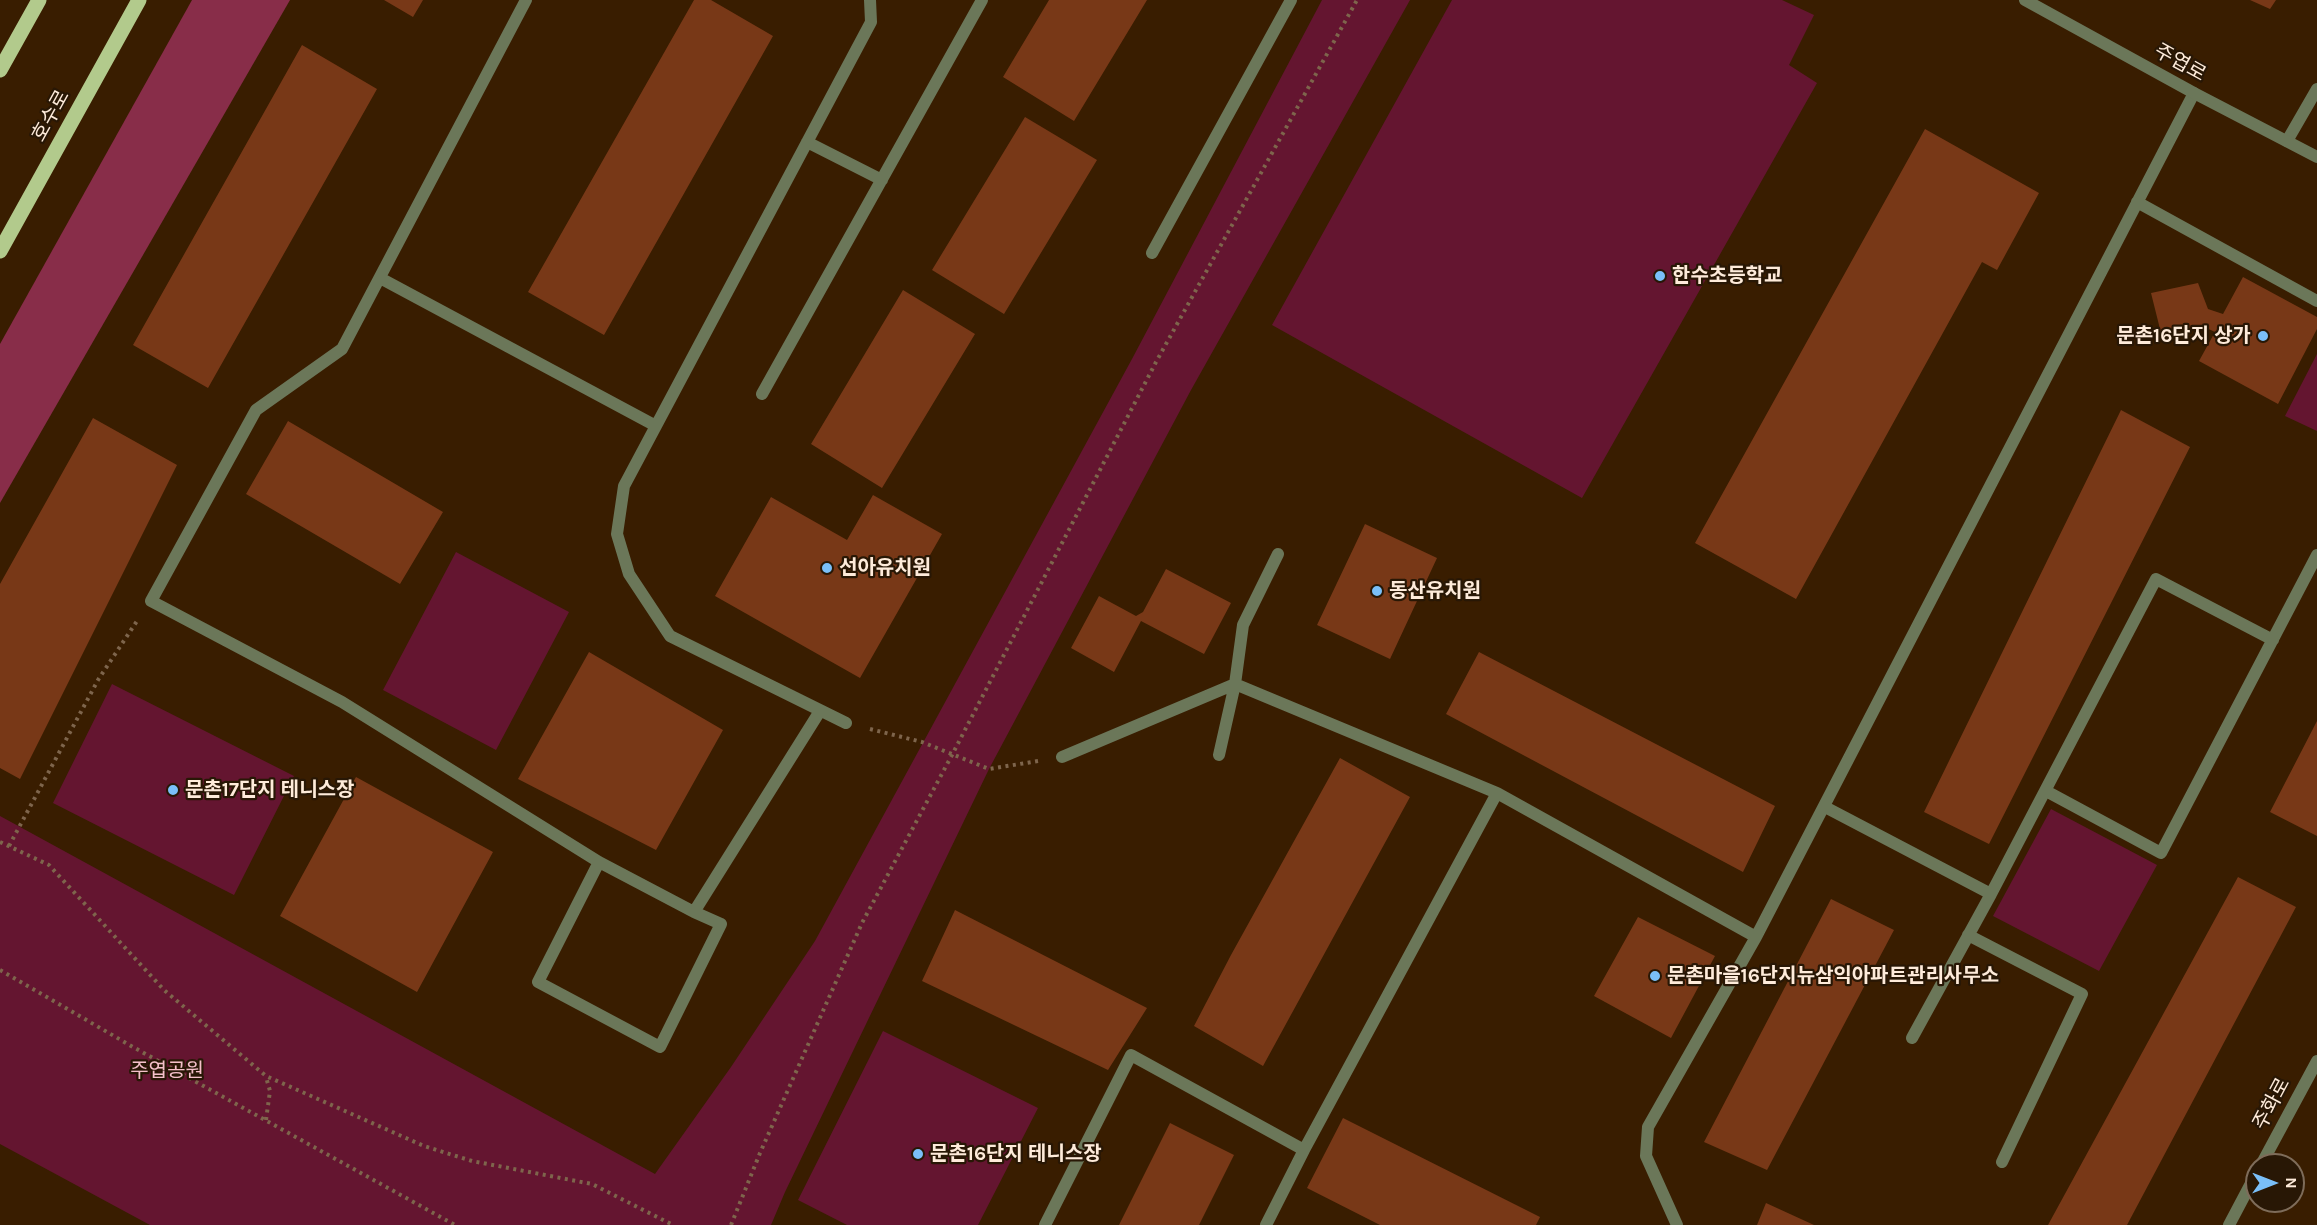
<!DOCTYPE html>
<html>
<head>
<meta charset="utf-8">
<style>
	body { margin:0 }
	#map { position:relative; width:2317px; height:1225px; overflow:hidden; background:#391d00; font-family:Karla,sans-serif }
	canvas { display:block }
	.north { position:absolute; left:2245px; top:1153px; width:60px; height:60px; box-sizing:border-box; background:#281705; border:2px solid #7e6c5a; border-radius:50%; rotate:90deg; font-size:16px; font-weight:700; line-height:24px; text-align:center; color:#feebda }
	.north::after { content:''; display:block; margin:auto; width:21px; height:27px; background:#7abff8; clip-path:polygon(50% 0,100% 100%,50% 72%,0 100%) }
</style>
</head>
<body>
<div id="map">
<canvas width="2317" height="1225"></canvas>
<div class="north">N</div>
</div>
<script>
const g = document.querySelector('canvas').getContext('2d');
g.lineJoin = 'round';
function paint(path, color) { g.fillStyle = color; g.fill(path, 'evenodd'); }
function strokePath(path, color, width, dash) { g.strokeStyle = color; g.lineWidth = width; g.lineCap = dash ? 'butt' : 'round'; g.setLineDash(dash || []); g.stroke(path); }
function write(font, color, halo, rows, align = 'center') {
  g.font = font + ' Karla,"Noto Sans KR",sans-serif'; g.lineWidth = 4.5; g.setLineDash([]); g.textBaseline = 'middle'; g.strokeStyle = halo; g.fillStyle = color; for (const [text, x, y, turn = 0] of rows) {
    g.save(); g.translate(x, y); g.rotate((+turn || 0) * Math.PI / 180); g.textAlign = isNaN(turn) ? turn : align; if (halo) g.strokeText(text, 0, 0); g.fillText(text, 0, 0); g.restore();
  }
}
paint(new Path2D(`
	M1322,0H1410L1191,390L989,769L785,1192L771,1225H150L0,1144V816L655,1174L731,1067L815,941L1132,359Z
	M1452,0H1782L1814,15L1789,65L1817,83L1582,498L1272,325Z
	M2317,354V431L2285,416Z
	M456,552L569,612L496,750L383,690Z
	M112,684L294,776L234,895L53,803Z
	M2051,809L2157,865L2099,971L1993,916Z
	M883,1031L1038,1108L978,1225H847L798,1200Z`), '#641530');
paint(new Path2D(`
	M192,0H290L0,503V344Z`), '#882d49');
paint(new Path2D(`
	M384,0H423L413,17Z
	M694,0H711L773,36L604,335L528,292Z
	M1049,0H1147L1074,121L1003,77Z
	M2250,0H2276L2270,9Z
	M302,45L377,89L208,388L133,345Z
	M1025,117L1097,160L1004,314L932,270Z
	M1925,129L2039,193L1997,270L1982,262L1796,599L1695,543Z
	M2243,277L2317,317V329L2278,404L2199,361L2215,332L2202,326L2163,341L2151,293L2198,283L2208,309L2223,314Z
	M903,290L975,334L882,488L811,444Z
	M2121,410L2190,447L1989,844L1924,812Z
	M93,418L177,465L20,779L0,768V584Z
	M288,421L443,512L400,584L246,494Z
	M873,495L942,534L860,678L715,596L771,497L847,540Z
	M1365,524L1437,558L1390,659L1317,625Z
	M1166,569L1231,603L1204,654L1141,621L1114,672L1071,648L1099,596L1136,616L1143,612Z
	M589,652L723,730L656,850L518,779Z
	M1479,652L1775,806L1743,872L1446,714Z
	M2317,721V836L2270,812Z
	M1340,758L1410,797L1263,1066L1194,1026L1231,955Z
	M356,777L493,852L417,992L280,916Z
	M2238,877L2296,907L2127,1225H2048Z
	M1831,899L1894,930L1767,1170L1704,1142Z
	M955,910L1147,1008L1108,1070L922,981Z
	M1638,917L1715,956L1671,1038L1594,996Z
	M1343,1118L1540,1217L1536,1225H1380L1307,1188Z
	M1170,1123L1234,1155L1199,1225H1119Z
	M1766,1203L1814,1225H1757Z`), '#783817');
strokePath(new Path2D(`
	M870,729L922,742L989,769L1038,761
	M0,842L49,865L164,990L266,1076L424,1146L472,1161L592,1184L673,1225
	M9,846L98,680L137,621
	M0,970L133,1047L455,1225
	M266,1120L270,1091L266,1077
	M731,1225L760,1153L862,923L952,755L1156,362L1357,0`), '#7e654c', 4, [3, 4.5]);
strokePath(new Path2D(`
	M526,0L342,349L256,410L151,601L342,702L599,862L694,912L820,711
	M2287,141L2317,89
	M807,142L882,180
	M2137,202L2317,301
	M1152,253L1291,0
	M380,278L656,426
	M762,394L982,0
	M846,723L670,636L629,574L617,534L624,486L871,22L870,0
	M1219,755L1235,684L1243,625L1278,554
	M1062,757L1235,684L1497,793L1756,937
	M2046,791L2161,853L2317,555
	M1825,807L1991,894L2156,579L2273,640
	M599,862L538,982L660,1047L721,924L694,912
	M1968,935L2082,994L2002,1162
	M1912,1038L1991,894
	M1045,1225L1131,1055L1304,1150
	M1266,1225L1304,1150L1497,793
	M1677,1225L1646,1156L1648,1127L1756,937L2194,93`), '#6b7759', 12);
strokePath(new Path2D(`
	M2025,0L2194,93L2317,157
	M2261,1165L2317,1061
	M2229,1225L2257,1172`), '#6b7759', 12);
strokePath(new Path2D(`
	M0,70L39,0
	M0,251L139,0`), '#b2ca8c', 15);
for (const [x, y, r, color] of [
	[1660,276,6,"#7abff8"],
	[2263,336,6,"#7abff8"],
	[827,568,6,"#7abff8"],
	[1377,591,6,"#7abff8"],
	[173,790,6,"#7abff8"],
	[1655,976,6,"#7abff8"],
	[918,1154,6,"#7abff8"]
]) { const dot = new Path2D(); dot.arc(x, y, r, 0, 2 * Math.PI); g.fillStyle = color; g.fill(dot); strokePath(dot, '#281705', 2); }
write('20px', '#feebda', '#281705', [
	["주엽로",2180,63,29],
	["호수로",51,116,-61],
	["주화로",2272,1104,-62]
]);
write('bold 20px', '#feebda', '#281705', [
	["한수초등학교",1672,276],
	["문촌16단지 상가",2251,336,"right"],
	["선아유치원",839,568],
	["동산유치원",1389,591],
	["문촌17단지 테니스장",185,790],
	["문촌마을16단지뉴삼익아파트관리사무소",1667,976],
	["문촌16단지 테니스장",930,1154]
], 'left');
write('20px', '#f5c0ca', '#281705', [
	["주엽공원",167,1071]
]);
</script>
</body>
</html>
